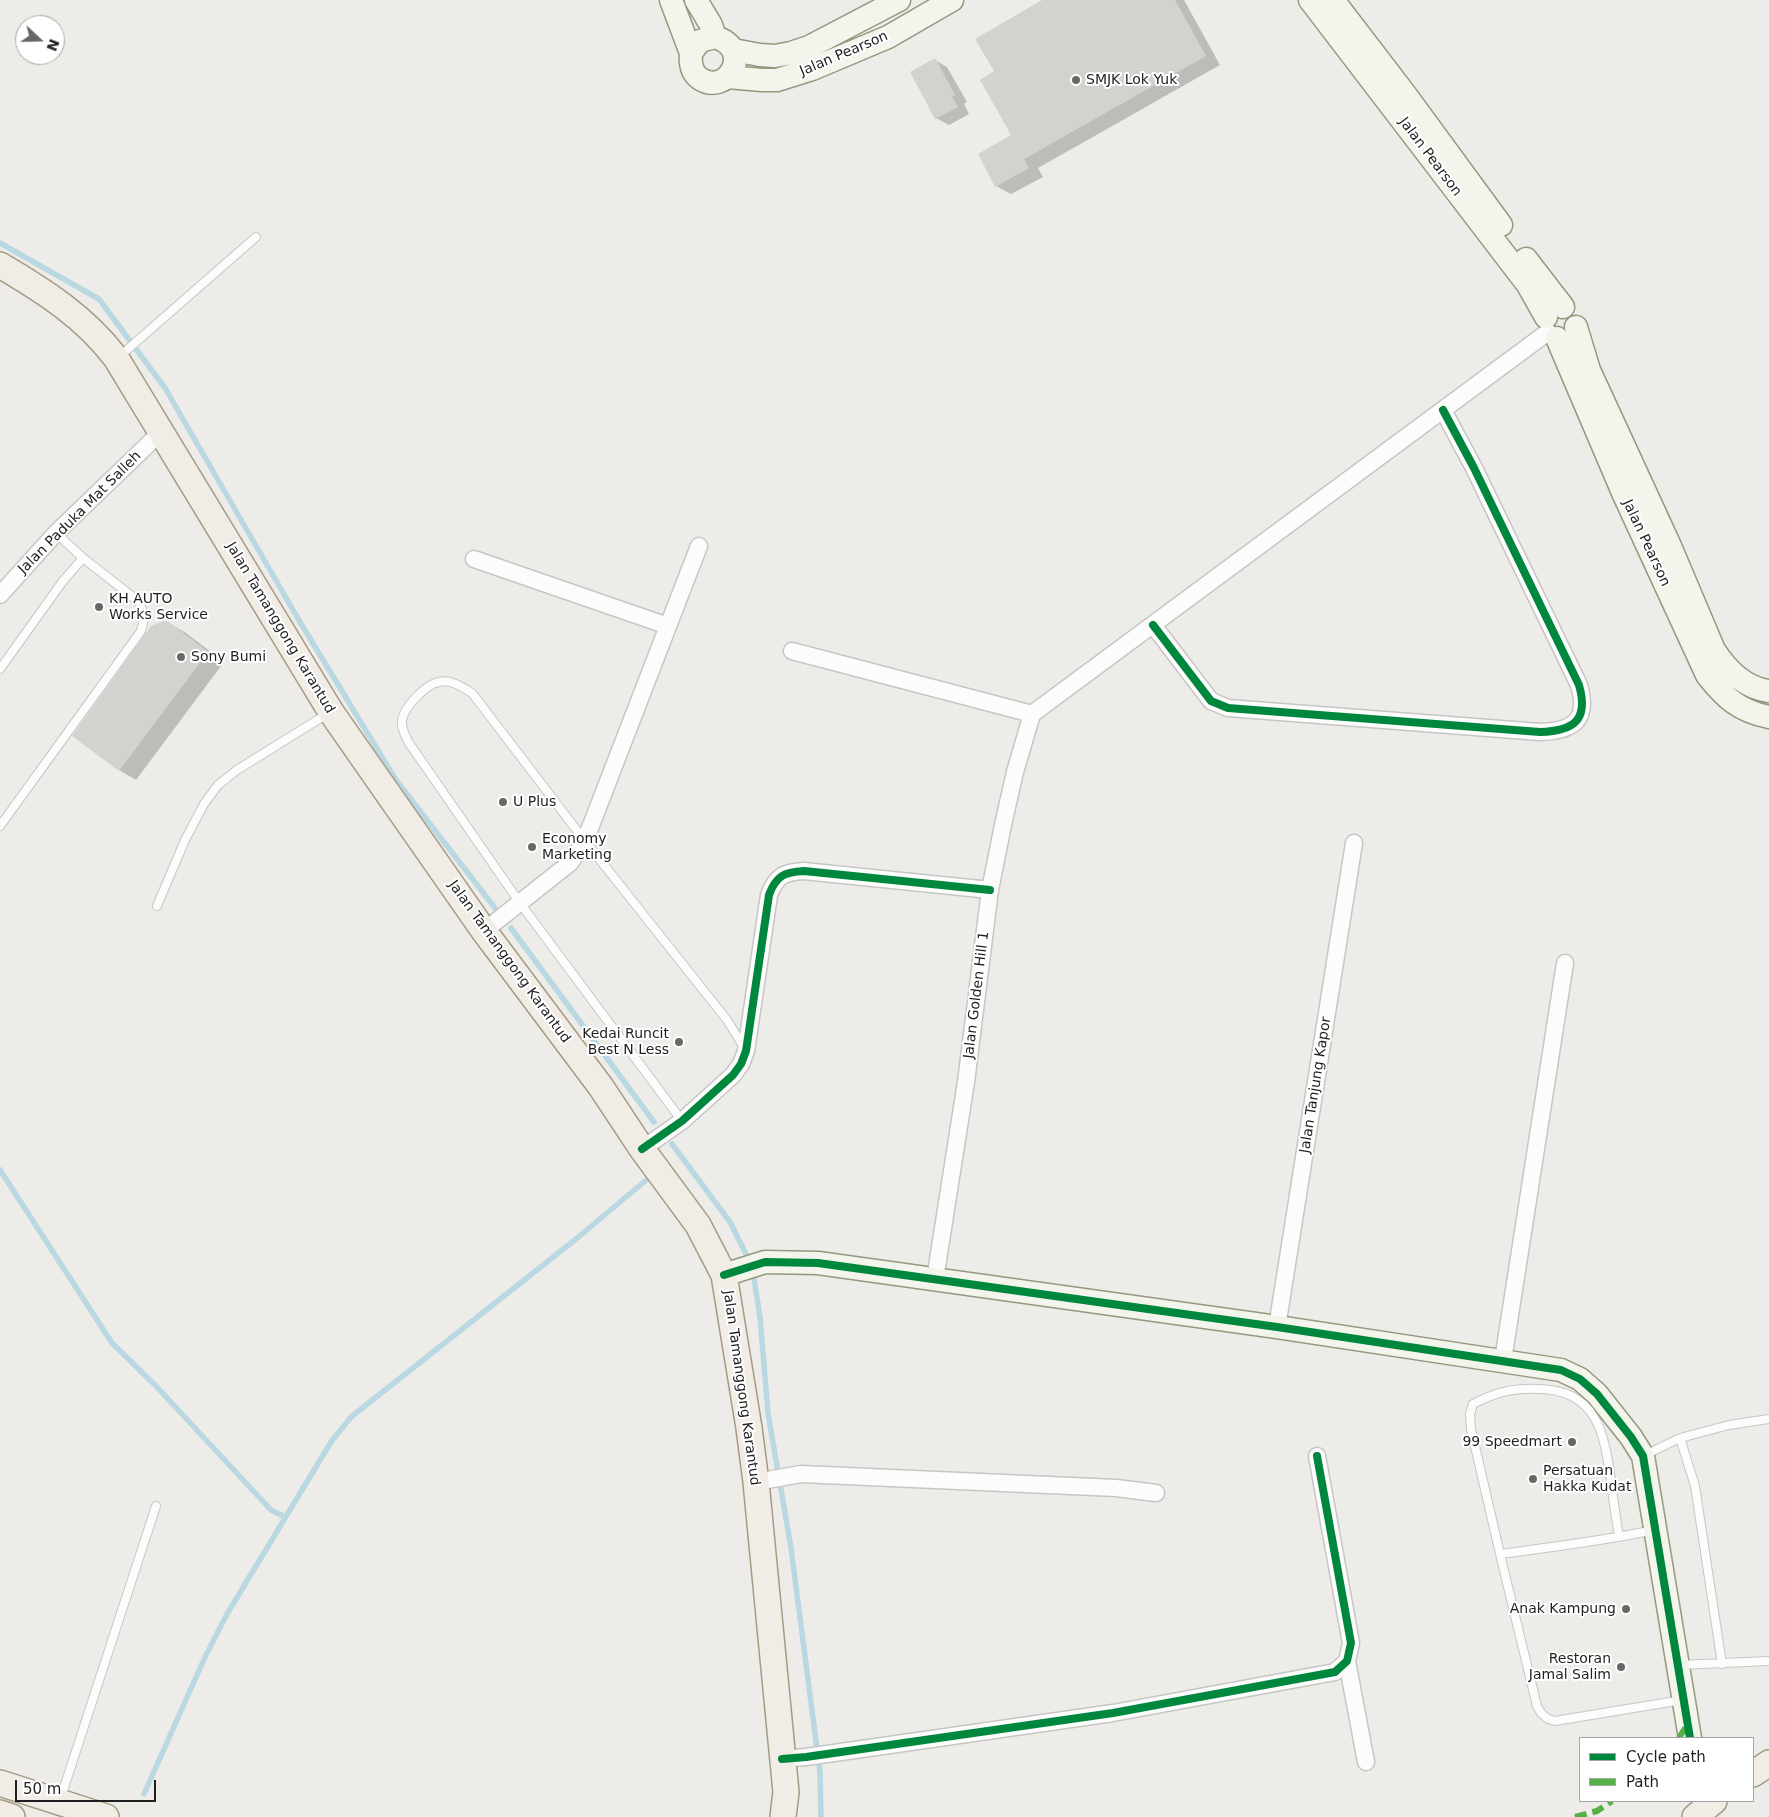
<!DOCTYPE html>
<html>
<head>
<meta charset="utf-8">
<style>
	body { margin:0 }
	#map { position:relative; width:1769px; height:1817px; overflow:hidden; background:#edece8; font-family:"DejaVu Sans",sans-serif }
	canvas { display:block }
	.legend { position:absolute; left:1579px; top:1737px; width:175px; height:65px; box-sizing:border-box; background:#fff; border:1px solid #a5a5a5; margin:0; padding:6px 9px; list-style:none; font-size:15px; color:#1f1f1f }
	.legend li { display:flex; align-items:center; gap:10px; height:25px }
	.legend b { width:25px; border:1px solid #a5a5a5 }
	.north { position:absolute; left:15px; top:15px; width:50px; height:50px; box-sizing:border-box; background:#fff; border:1px solid #a5a5a5; border-radius:50%; rotate:111deg; font-size:14px; font-weight:700; line-height:20px; text-align:center; color:#1f1f1f }
	.north::after { content:''; display:block; margin:auto; width:18px; height:22px; background:#676765; clip-path:polygon(50% 0,100% 100%,50% 72%,0 100%) }
	.scale { position:absolute; left:15px; top:1780px; width:141px; height:22px; box-sizing:border-box; border:2px solid #1f1f1f; border-top:0; padding-left:6px; font-size:15px; line-height:18px; white-space:nowrap; color:#1f1f1f; -webkit-text-stroke:4px #fff; paint-order:stroke }
</style>
</head>
<body>
<div id="map">
<canvas width="1769" height="1817"></canvas>
<ul class="legend">
<li><b style="height:6px;background:#00873e"></b>Cycle path</li>
<li><b style="height:6px;background:#55b145"></b>Path</li>
</ul>
<div class="north">N</div>
<div class="scale">50 m</div>
</div>
<script>
const g = document.querySelector('canvas').getContext('2d');
g.lineJoin = 'round';
function paint(path, color) { g.fillStyle = color; g.fill(path, 'evenodd'); }
function strokePath(path, color, width, dash) { g.strokeStyle = color; g.lineWidth = width; g.lineCap = dash ? 'butt' : 'round'; g.setLineDash(dash || []); g.stroke(path); }
function write(font, color, halo, rows, align = 'center') {
  g.font = font + ' "DejaVu Sans",sans-serif'; g.lineWidth = 4; g.setLineDash([]); g.textBaseline = 'middle'; g.strokeStyle = halo; g.fillStyle = color; for (const [text, x, y, turn = 0] of rows) {
    g.save(); g.translate(x, y); g.rotate((+turn || 0) * Math.PI / 180); g.textAlign = isNaN(turn) ? turn : align; if (halo) g.strokeText(text, 0, 0); g.fillText(text, 0, 0); g.restore();
  }
}
paint(new Path2D(`
	M1045,0H1184L1220,65L1038,168L1043,177L1011,194L996,186L1013,136Z
	M935,60L947,67L967,102L964,104L969,114L949,125L936,118Z
	M169,623L186,633L224,662L136,780L119,770Z`), '#0003');
strokePath(new Path2D(`
	M0,243L99,299L165,388L300,622L396,780L495,908
	M511,928L654,1122
	M672,1144L730,1222L746,1254
	M0,1170L112,1343L155,1385L271,1510L285,1517
	M754,1279L760,1317L768,1413L791,1548L820,1772L821,1817
	M144,1794L205,1657L227,1614L331,1442L351,1417L576,1239L651,1176`), '#b9d8e2', 5.5);
paint(new Path2D(`
	M1042,0H1175L1206,56L1024,159L1029,168L995,187L978,154L1011,135L980,80L994,71L975,39Z
	M935,58L955,95L952,97L958,107L935,119L910,72Z
	M163,621L169,622L208,652L119,771L72,736L151,626Z`), '#d4d2cf');
const lane = new Path2D(`
	M120,356L256,237
	M0,669L63,581L83,558L56,533
	M0,826L141,631C145,620 145,611 138,601L83,558
	M157,906L185,840L204,804L218,785L237,770L327,714
	M682,1121L520,903L409,743C405,736 401,728 402,720C404,707 426,684 439,682C451,679 462,687 472,693L585,841L727,1020L745,1049
	M1680,1438L1695,1486L1722,1664
	M1645,1455L1680,1438L1729,1425L1769,1419
	M1619,1537C1616,1518 1613,1499 1611,1480C1604,1433 1597,1390 1539,1389C1513,1388 1496,1392 1473,1404L1470,1414L1471,1429L1500,1554C1552,1547 1603,1541 1654,1530
	M1500,1554L1537,1706L1541,1713L1548,1719L1555,1721L1682,1700
	M1680,1665L1769,1661
	M60,1800L156,1506`);
const street = new Path2D(`
	M474,559L668,626
	M0,595L56,533L161,432
	M1153,625L1211,701L1228,708L1540,732C1574,731 1589,720 1579,685L1474,468L1443,410
	M792,651L1032,714
	M1032,714L1548,332
	M484,931L570,863L585,841L699,546
	M642,1149L682,1121L733,1075L741,1064L746,1051L769,895C776,876 784,872 804,871L990,890
	M935,1279L966,1082L990,890L1003,825L1015,772L1032,714
	M1277,1327L1354,843
	M1503,1360L1565,963
	M756,1482L801,1474L1116,1488L1156,1493
	M1347,1661L1366,1762
	M782,1759L806,1757L1113,1713L1335,1672L1347,1661L1351,1643L1317,1456`);
const secondary = new Path2D(`
	M671,0L691,53C690,63 691,72 699,78C727,98 755,49 715,37L700,41L691,53
	M696,0L711,25L715,37
	M1310,0L1528,285L1546,317
	M1333,0L1405,94L1501,225
	M733,50L760,55L775,56L791,53L809,47L899,0
	M728,77L762,80H777L812,69L888,37L952,0
	M1526,259L1563,307
	M1576,327L1589,370L1670,546L1714,650C1727,670 1744,688 1769,691
	M1557,338L1624,495L1707,675C1725,698 1739,711 1769,717
	M724,1275L765,1262L818,1263L1277,1327L1561,1370L1580,1379L1597,1394L1631,1437L1643,1456L1690,1738`);
const primary = new Path2D(`
	M0,265C44,291 85,317 116,358L331,712L484,931L601,1087L642,1149L698,1225L724,1275L749,1428L756,1482L786,1792L783,1817
	M1753,1774L1769,1763
	M0,1783L106,1817
	M0,1813L12,1817
	M1695,1817L1714,1801`);
strokePath(lane, '#c6c6c4', 10);
strokePath(street, '#c6c6c4', 19);
strokePath(secondary, '#95987f', 25);
strokePath(primary, '#a49b84', 28);
strokePath(lane, '#fcfcfc', 8);
strokePath(street, '#fcfcfc', 16);
strokePath(secondary, '#f3f4eb', 22);
strokePath(primary, '#f1ece5', 25);
strokePath(new Path2D(`
	M1679,1738L1687,1725
	M1575,1817L1597,1811L1612,1801`), '#55b145', 6, [12, 6]);
strokePath(new Path2D(`
	M1153,625L1211,701L1228,708L1540,732C1574,731 1589,720 1579,685L1474,468L1443,410
	M642,1149L682,1121L733,1075L741,1064L746,1051L769,895C776,876 784,872 804,871L990,890
	M724,1275L765,1262L818,1263L1277,1327L1561,1370L1580,1379L1597,1394L1631,1437L1643,1456L1690,1738
	M782,1759L806,1757L1113,1713L1335,1672L1347,1661L1351,1643L1317,1456`), '#00873e', 8);
for (const [x, y, r, color] of [
	[1076,80,5,"#676765"],
	[99,607,5,"#676765"],
	[181,657,5,"#676765"],
	[503,802,5,"#676765"],
	[532,847,5,"#676765"],
	[679,1042,5,"#676765"],
	[1572,1442,5,"#676765"],
	[1533,1479,5,"#676765"],
	[1626,1609,5,"#676765"],
	[1621,1667,5,"#676765"]
]) { const dot = new Path2D(); dot.arc(x, y, r, 0, 2 * Math.PI); g.fillStyle = color; g.fill(dot); strokePath(dot, '#fff', 2); }
write('14px', '#1f1f1f', '#fff', [
	["Jalan Pearson",844,54,-23],
	["Jalan Pearson",1430,157,53],
	["Jalan Paduka Mat Salleh",80,513,-45],
	["Jalan Pearson",1646,543,65],
	["Jalan Tamanggong Karantud",280,628,59],
	["Jalan Tamanggong Karantud",509,962,54],
	["Jalan Golden Hill 1",977,995,-83],
	["Jalan Tanjung Kapor",1316,1085,-81],
	["Jalan Tamanggong Karantud",741,1388,82]
]);
write('14px', '#1f1f1f', '#fff', [
	["SMJK Lok Yuk",1086,80],
	["KH AUTO",109,599],
	["Works Service",109,615],
	["Sony Bumi",191,657],
	["U Plus",513,802],
	["Economy",542,839],
	["Marketing",542,855],
	["Kedai Runcit",669,1034,"right"],
	["Best N Less",669,1050,"right"],
	["99 Speedmart",1562,1442,"right"],
	["Persatuan",1543,1471],
	["Hakka Kudat",1543,1487],
	["Anak Kampung",1616,1609,"right"],
	["Restoran",1611,1659,"right"],
	["Jamal Salim",1611,1675,"right"]
], 'left');
</script>
</body>
</html>
